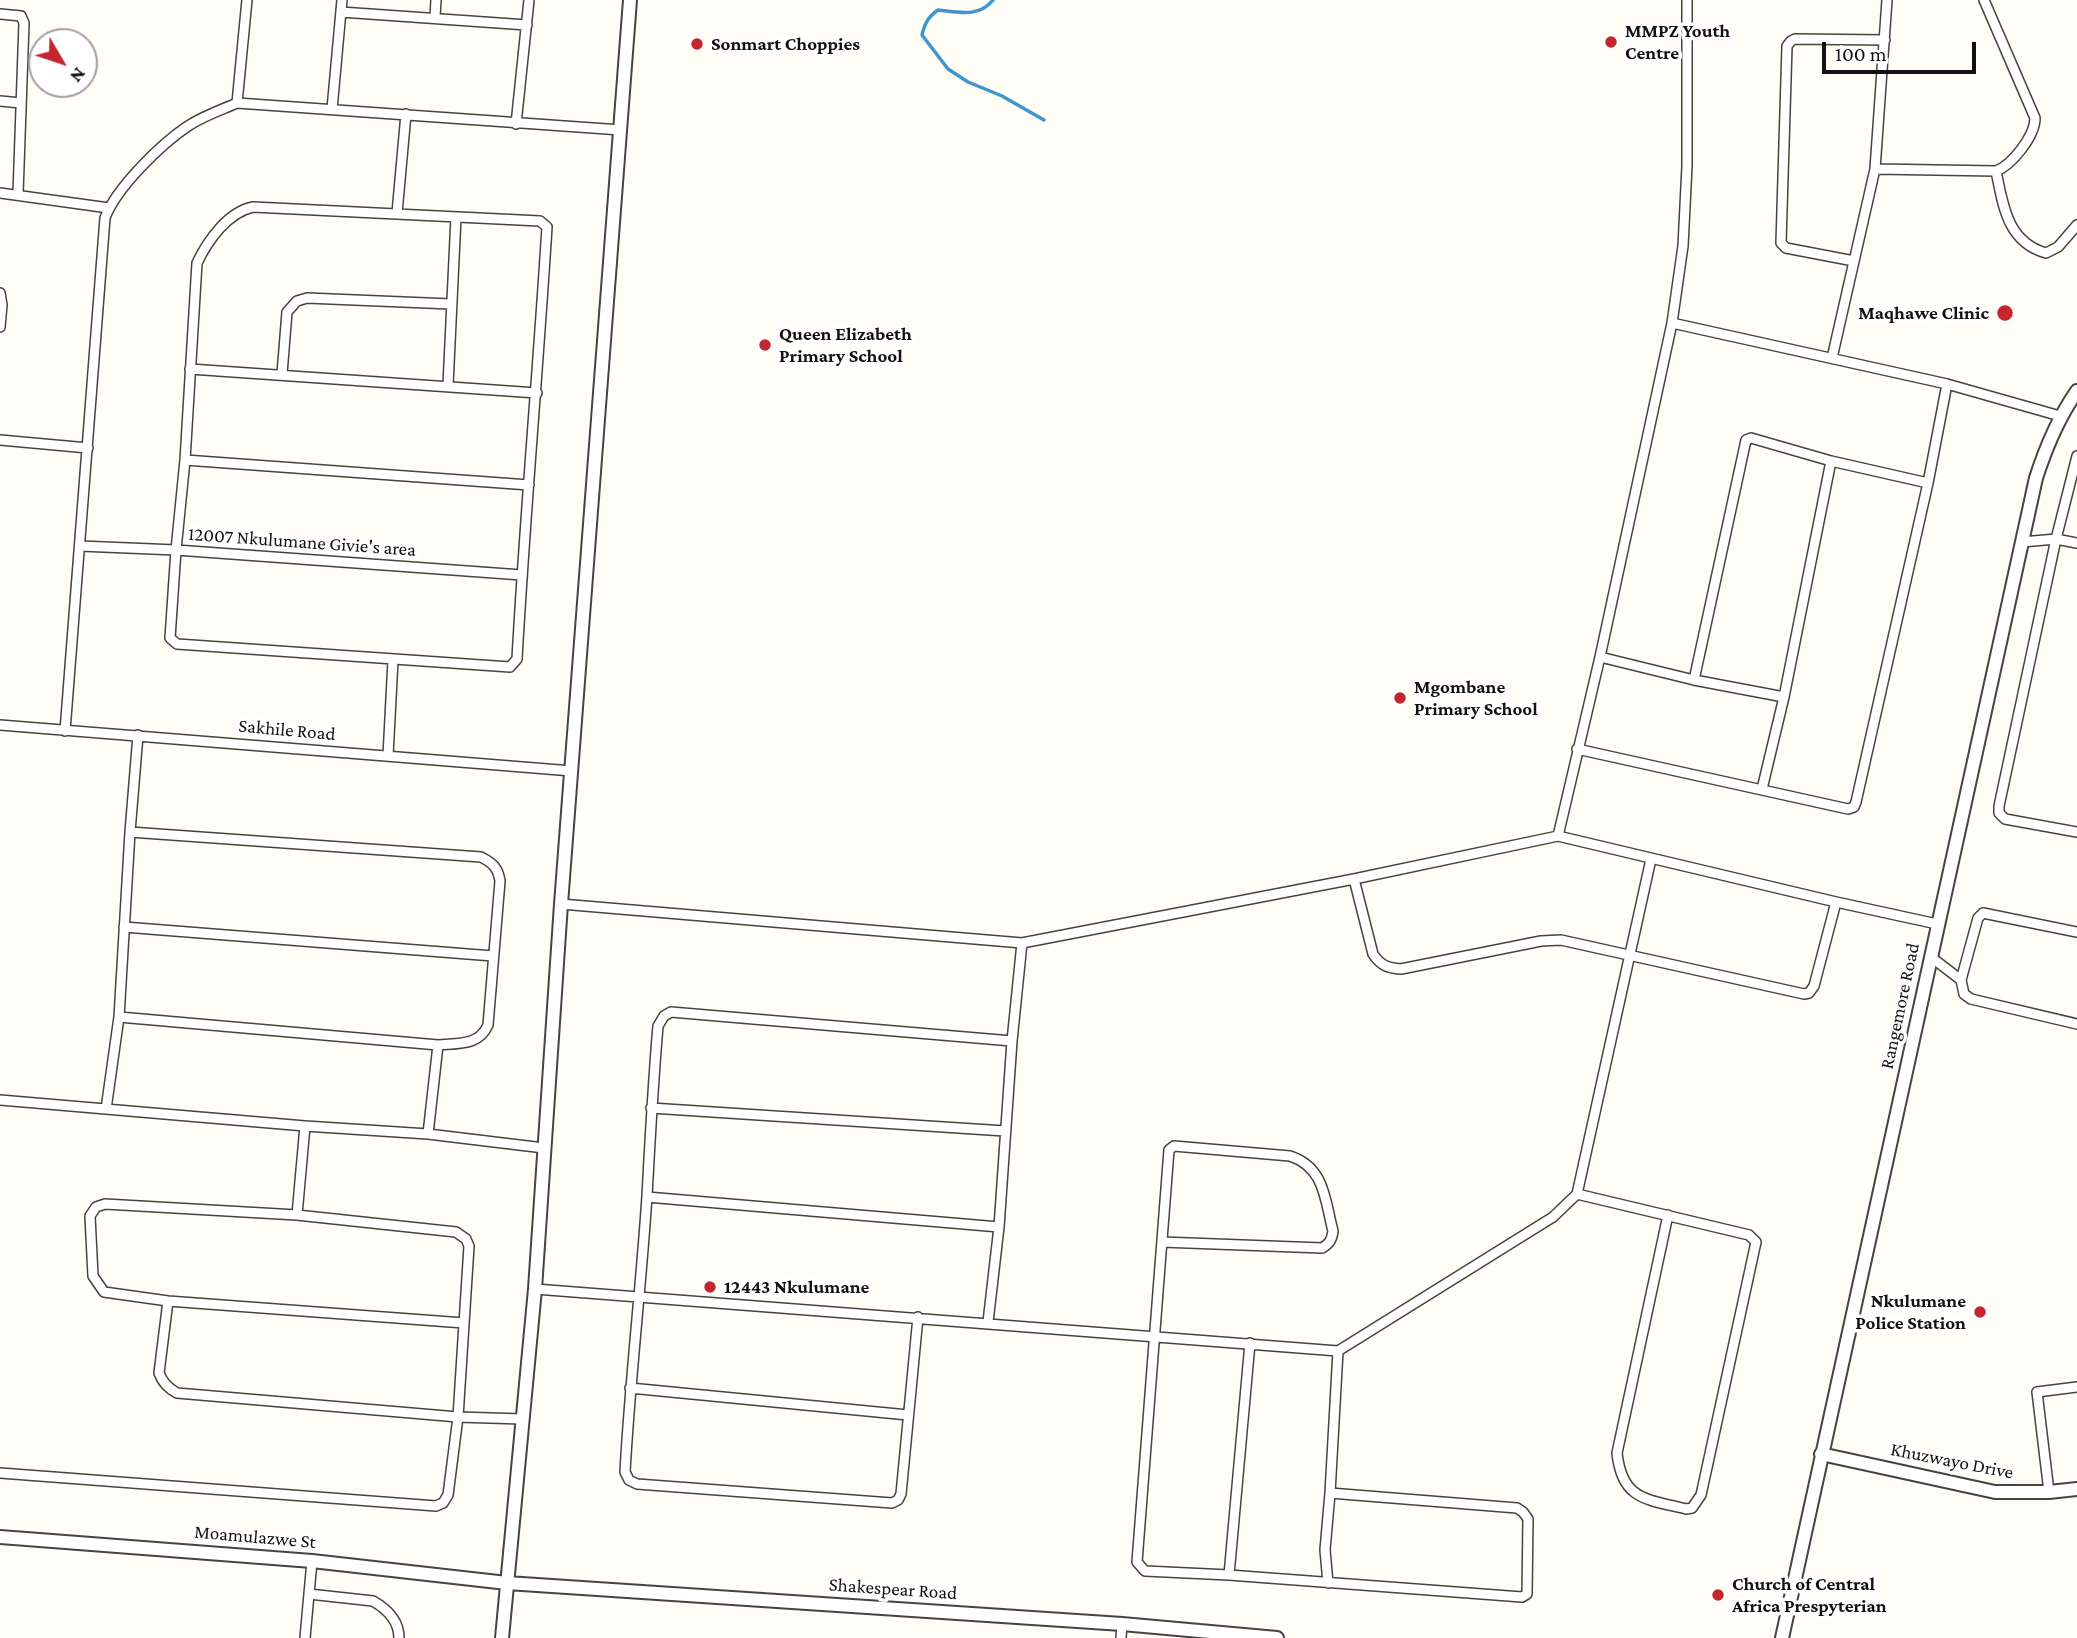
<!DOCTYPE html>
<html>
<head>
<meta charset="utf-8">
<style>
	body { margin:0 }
	#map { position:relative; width:2077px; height:1638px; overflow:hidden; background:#fffdf5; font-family:"Crimson Pro",serif }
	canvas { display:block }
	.north { position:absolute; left:28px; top:28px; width:70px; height:70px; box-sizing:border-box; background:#fff; border:2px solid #a0a0a0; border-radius:50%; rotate:129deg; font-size:19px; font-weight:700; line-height:28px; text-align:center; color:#111 }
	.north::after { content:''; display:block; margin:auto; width:24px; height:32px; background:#c4262e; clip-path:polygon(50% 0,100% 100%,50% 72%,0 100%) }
	.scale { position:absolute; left:1822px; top:42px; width:154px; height:32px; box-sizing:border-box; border:4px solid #111; border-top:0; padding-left:9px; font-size:21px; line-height:24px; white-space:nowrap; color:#111; -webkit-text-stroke:5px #fff; paint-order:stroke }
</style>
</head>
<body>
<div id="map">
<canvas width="2077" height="1638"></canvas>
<div class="north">N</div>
<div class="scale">100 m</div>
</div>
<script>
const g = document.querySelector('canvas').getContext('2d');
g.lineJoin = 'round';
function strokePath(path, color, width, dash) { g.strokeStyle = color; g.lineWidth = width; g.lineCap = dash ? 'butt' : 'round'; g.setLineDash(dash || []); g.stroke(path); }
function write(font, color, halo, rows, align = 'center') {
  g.font = font + ' "Crimson Pro",serif'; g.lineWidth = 7; g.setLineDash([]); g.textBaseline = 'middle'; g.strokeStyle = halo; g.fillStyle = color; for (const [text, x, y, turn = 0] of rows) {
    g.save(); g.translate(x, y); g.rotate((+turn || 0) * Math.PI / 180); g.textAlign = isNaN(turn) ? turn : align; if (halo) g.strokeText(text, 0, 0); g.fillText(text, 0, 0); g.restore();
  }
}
strokePath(new Path2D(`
	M993,0C979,18 958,12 938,10C928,17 925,23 922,35L948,69L968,82L1002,96L1044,120`), '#3f96cf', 3.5);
const minor = new Path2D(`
	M1984,0L2035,118C2035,136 2012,165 1996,171C2003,205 2007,242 2046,253L2058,247L2077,225
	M341,12L527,25
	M0,14L21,16L24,23L18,194
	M435,17L436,0
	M0,101L21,103
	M237,103L247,0
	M332,109L342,0
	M516,124L529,0
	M1875,169L1996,171
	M0,193L109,208
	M253,207L540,221L547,227C538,371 525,515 517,659L510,667L177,644L170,638L176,550L185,460L197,263C208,240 228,212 253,207Z
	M397,213L406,114
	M1854,261L1786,248L1781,243L1787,46L1791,41L1795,39L1885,40
	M0,293L2,305L0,327
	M1672,323L1947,384L2060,416
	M1832,358L1875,169L1887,0
	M190,369L537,393
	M282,374L287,312L297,301L307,298L451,304
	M448,385L456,217
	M0,440L88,448
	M2077,456L2056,539L1999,806V813L2005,819L2077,832
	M185,460L529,485
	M2022,542L2056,539L2077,543
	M80,546L176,550L522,575
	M1600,657L1694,680L1784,697
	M1694,680L1746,440L1751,438L1831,461L1928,483
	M0,725L572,771
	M65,731L105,218C116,188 161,144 188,126C203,116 221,110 237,103L621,130
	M1577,749L1848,809L1854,807L1856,802L1928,483L1947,384
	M388,756L393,660
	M1762,789L1784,697L1831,461
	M1558,836L1600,657L1672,323L1683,246L1687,166V0
	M1354,879L1373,954C1381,966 1388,968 1401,969L1541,941L1561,940L1804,994L1809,993L1814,986L1836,902
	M561,904L1022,943L1354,879L1558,836L1836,902L1937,924
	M124,927L493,956
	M2077,932L1983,913L1978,918L1961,980L1964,994L1971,999L2077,1024
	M1931,957L1961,980
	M119,1017L438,1045C458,1043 479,1046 488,1025L500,881C498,868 493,863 481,857L130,832
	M0,1100L305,1126L428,1134L544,1148
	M651,1108L1005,1131
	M106,1109L119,1017L130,832L138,735
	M428,1134L438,1045
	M1577,1194L1749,1235L1756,1242L1701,1495L1692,1508L1686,1509C1646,1499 1622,1500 1617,1453L1668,1215
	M647,1197L999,1227
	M297,1215L305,1126
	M1162,1242L1322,1248C1329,1244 1332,1240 1333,1231C1325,1201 1325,1167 1290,1156L1174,1146L1169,1150L1137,1562L1145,1571L1229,1575L1522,1597L1527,1594L1528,1519L1523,1512L1517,1508L1330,1493
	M535,1289L1338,1351L1553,1217L1577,1194L1651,859
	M168,1301L159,1373C163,1383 168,1388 177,1393L458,1417L522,1419
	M918,1317L901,1494L898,1500L892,1503L637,1484L629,1480L625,1472C630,1380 641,1288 647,1196C650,1140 653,1083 658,1026L664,1016L671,1012L1012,1041
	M988,1322L999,1227L1012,1041L1022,943
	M630,1388L908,1415
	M0,1473L436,1506L443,1503L448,1495L458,1417L469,1246L466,1239L456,1232L297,1215L105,1204L96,1207L90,1216L93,1276L104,1292L168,1301L464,1323
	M2049,1492L2037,1392L2077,1387
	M1229,1575L1250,1343
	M1328,1583L1325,1550L1330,1493L1338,1351
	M309,1594L373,1601C387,1609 399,1621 399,1638
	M305,1638L312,1561
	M1121,1638L1122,1624`);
const tertiary = new Path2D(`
	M1821,1454L1995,1492H2049L2077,1489
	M0,1537L312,1561L507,1583L1122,1624L1277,1638
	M502,1638L535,1289L561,904L630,0
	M1782,1638L2036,478C2046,447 2058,418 2077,391`);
strokePath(minor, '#444', 12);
strokePath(tertiary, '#444', 16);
strokePath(minor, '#fff', 9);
strokePath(tertiary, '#fff', 12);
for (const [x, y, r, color] of [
	[1611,42,7,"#c4262e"],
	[697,44,7,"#c4262e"],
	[2005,313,9,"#c4262e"],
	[765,345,7,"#c4262e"],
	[1400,698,7,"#c4262e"],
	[710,1287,7,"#c4262e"],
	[1980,1312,7,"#c4262e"],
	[1718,1595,7,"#c4262e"]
]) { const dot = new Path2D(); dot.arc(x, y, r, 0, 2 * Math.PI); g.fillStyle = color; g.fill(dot); strokePath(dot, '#fff', 2.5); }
write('bold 19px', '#111', '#fff', [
	["MMPZ Youth",1625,31],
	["Centre",1625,53],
	["Sonmart Choppies",711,44],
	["Maqhawe Clinic",1989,313,"right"],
	["Queen Elizabeth",779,334],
	["Primary School",779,356],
	["Mgombane",1414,687],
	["Primary School",1414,709],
	["12443 Nkulumane",724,1287],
	["Nkulumane",1966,1301,"right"],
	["Police Station",1966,1323,"right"],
	["Church of Central",1732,1584],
	["Africa Prespyterian",1732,1606]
], 'left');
write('19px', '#111', '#fff', [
	["12007 Nkulumane Givie's area",302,542,4],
	["Sakhile Road",287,730,5],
	["Rangemore Road",1900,1006,-78],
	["Khuzwayo Drive",1952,1461,11],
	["Moamulazwe St",255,1537,5],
	["Shakespear Road",893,1589,4]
]);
</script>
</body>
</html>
